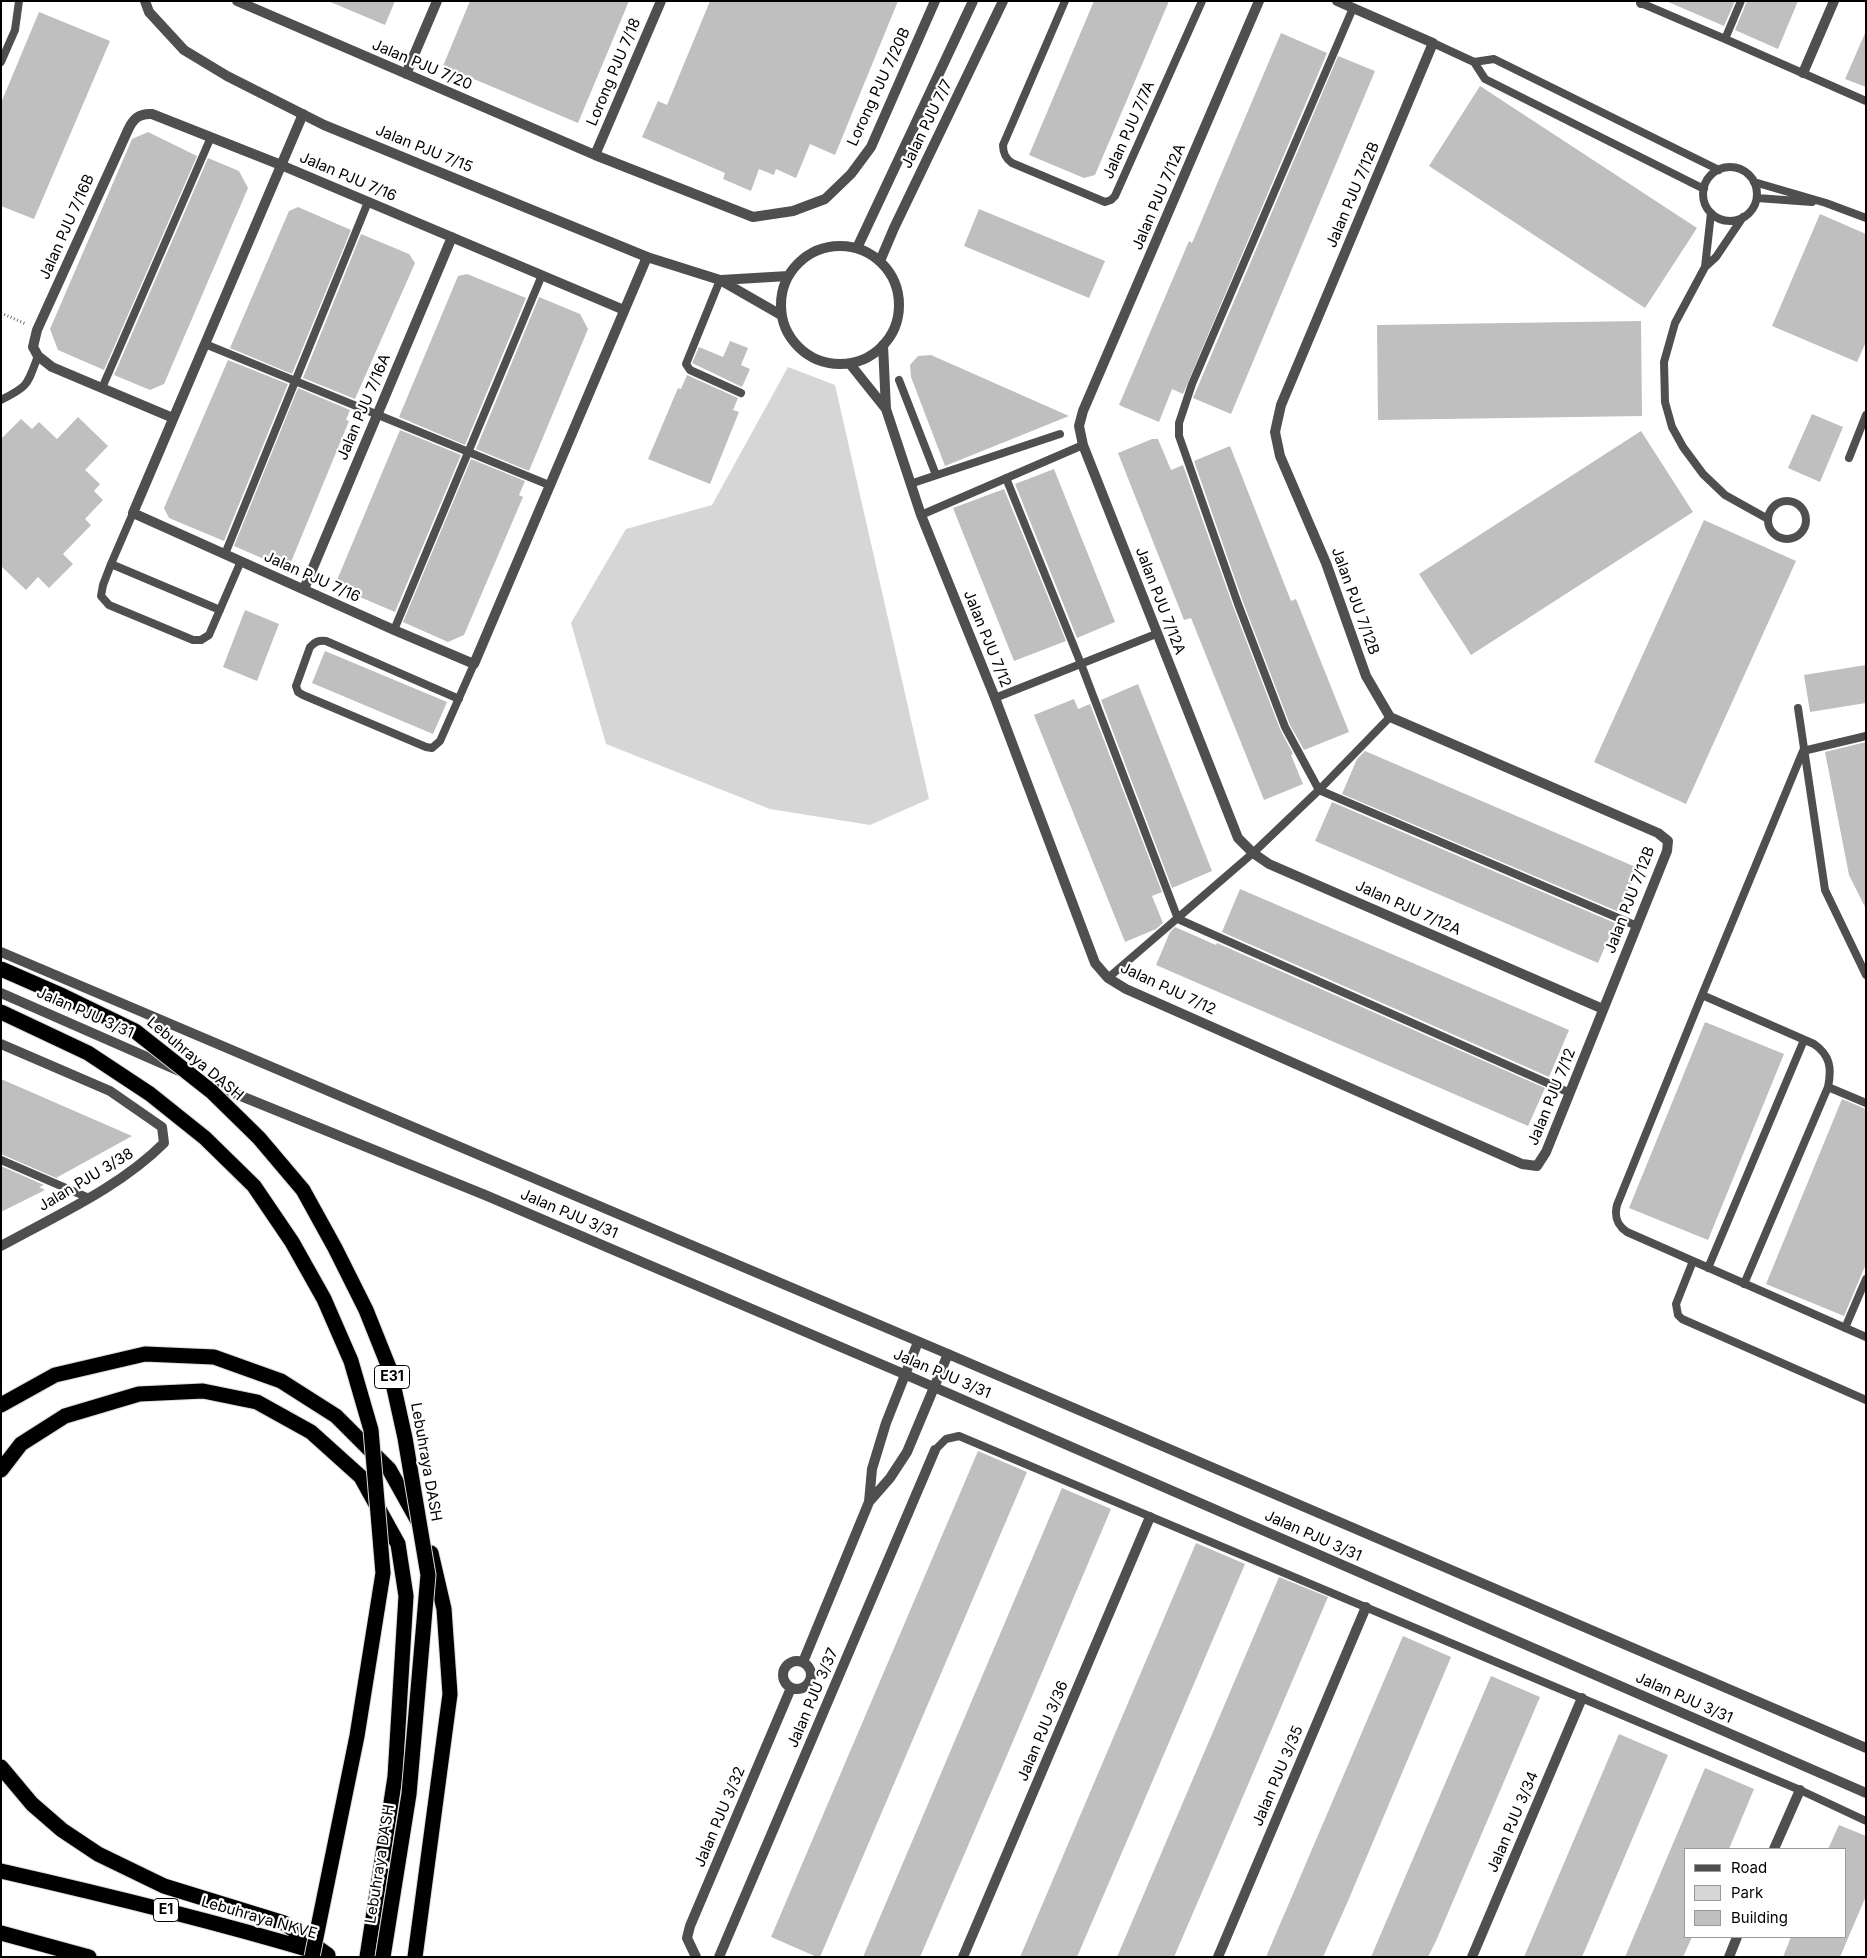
<!DOCTYPE html>
<html>
<head>
<meta charset="utf-8">
<style>
	body { margin:0 }
	#map { position:relative; width:1867px; height:1958px; overflow:hidden; background:#fff; font-family:Inter,sans-serif }
	canvas { display:block }
	.frame { position:absolute; inset:0; border:2px solid #000; pointer-events:none }
	.legend { position:absolute; left:1684px; top:1848px; width:162px; height:90px; box-sizing:border-box; background:#fff; border:1px solid #999; margin:0; padding:6px 9px; list-style:none; font-size:15px; color:#000 }
	.legend li { display:flex; align-items:center; gap:10px; height:25px }
	.legend b { width:25px; border:1px solid #999 }
</style>
</head>
<body>
<div id="map">
<canvas width="1867" height="1958"></canvas>
<div class="frame"></div>
<ul class="legend">
<li><b style="height:6px;background:#4f4f4f"></b>Road</li>
<li><b style="height:14px;background:#d6d6d6"></b>Park</li>
<li><b style="height:14px;background:#bfbfbf"></b>Building</li>
</ul>
</div>
<script>
const g = document.querySelector('canvas').getContext('2d');
g.lineJoin = 'round';
function paint(path, color) { g.fillStyle = color; g.fill(path, 'evenodd'); }
function strokePath(path, color, width, dash) { g.strokeStyle = color; g.lineWidth = width; g.lineCap = dash ? 'butt' : 'round'; g.setLineDash(dash || []); g.stroke(path); }
function write(font, color, halo, rows, align = 'center') {
  g.font = font + ' Inter,sans-serif'; g.lineWidth = 4.5; g.setLineDash([]); g.textBaseline = 'middle'; g.strokeStyle = halo; g.fillStyle = color; for (const [text, x, y, turn = 0] of rows) {
    g.save(); g.translate(x, y); g.rotate((+turn || 0) * Math.PI / 180); g.textAlign = isNaN(turn) ? turn : align; if (halo) g.strokeText(text, 0, 0); g.fillText(text, 0, 0); g.restore();
  }
}
paint(new Path2D(`
	M788,367L835,385L929,799L870,825L770,809L606,744L571,623L626,529L712,505Z`), '#d6d6d6');
paint(new Path2D(`
	M328,1H395L385,25Z
	M470,1H629L578,123L443,66Z
	M710,1H898L835,155L810,144L796,178L776,169L774,175L759,169L751,191L723,179L725,173L642,137L658,101L667,105Z
	M1094,1H1169L1095,175L1084,178L1029,155Z
	M1666,1H1735L1724,26Z
	M1747,1H1798L1778,49L1735,30Z
	M39,12L110,41L34,219L1,206V103Z
	M1866,31V87L1845,79Z
	M1281,33L1327,53L1183,394L1172,389L1159,422L1119,405L1189,241L1192,243Z
	M1338,56L1375,71L1231,414L1193,398Z
	M1480,86L1697,228L1645,308L1429,166Z
	M148,132L197,156L104,370L58,350L50,329L132,139Z
	M208,158L239,171L248,188L164,384L150,390L114,375Z
	M298,207L351,230L292,374L230,348L289,211Z
	M979,209L1105,261L1089,298L964,246Z
	M1820,214L1866,234V342L1857,362L1772,326Z
	M361,234L409,254L415,263L355,399L303,378Z
	M467,274L526,298L465,445L399,417L458,276Z
	M539,297L580,314L588,329L529,471L476,449Z
	M1641,321L1642,416L1378,420L1377,325Z
	M730,341L748,348L741,365L750,369L742,387L692,363L699,347L723,357Z
	M931,355L1069,416L945,466L911,377L910,365L918,356Z
	M228,360L288,384L224,541L169,518L164,508Z
	M687,375L738,398L733,410L739,412L710,484L648,459L678,388L681,389Z
	M298,388L350,410L346,420L349,421L291,562L280,566L234,546Z
	M1812,414L1843,427L1820,482L1788,468Z
	M78,417L108,446L85,470L100,484L94,491L103,500L85,519L91,525L63,554L73,564L49,588L38,577L26,590L1,566V439L21,419L32,429L39,422L57,439Z
	M400,430L461,455L395,612L341,589L337,580Z
	M1641,431L1693,512L1471,655L1419,574Z
	M1152,439H1158L1171,470L1183,465L1233,606L1280,729L1293,754L1291,755L1303,784L1264,800L1191,618L1184,620L1118,453Z
	M1230,446L1291,601L1296,599L1349,732L1304,750L1290,725L1243,602L1194,461Z
	M471,459L525,481L519,495L523,497L464,635L448,642L403,622Z
	M1054,469L1115,622L1077,638L1015,484Z
	M1004,489L1066,641L1014,661L953,508Z
	M1704,520L1796,561L1686,804L1594,762Z
	M245,610L279,624L257,681L223,667Z
	M325,651L447,702L433,734L312,683Z
	M1866,665V703L1810,712L1804,675Z
	M1138,684L1212,871L1172,888L1101,700Z
	M1074,699L1078,709L1090,704L1162,892L1152,896L1163,923L1156,929L1125,942L1034,715Z
	M1866,742V909L1849,875L1825,752Z
	M1365,751L1638,868L1619,912L1342,794L1357,759Z
	M1332,802L1615,923L1598,963L1315,841Z
	M1240,889L1569,1030L1549,1077L1222,932Z
	M1175,927L1216,945L1217,943L1545,1088L1528,1126L1156,965L1170,932Z
	M1705,1022L1784,1054L1708,1240L1629,1208Z
	M1,1079L132,1136L56,1178L1,1154Z
	M1842,1099L1866,1109V1264L1844,1316L1766,1284Z
	M1,1166L44,1185L39,1187L45,1190L1,1212Z
	M978,1451L1027,1472L820,1957H817L771,1937Z
	M1062,1488L1111,1509L1008,1753L920,1957H863Z
	M1196,1543L1245,1564L1141,1808L1077,1957H1020Z
	M1279,1577L1328,1597L1224,1841L1174,1957H1117Z
	M1403,1636L1451,1657L1348,1901L1323,1957H1266Z
	M1491,1676L1540,1697L1436,1941L1428,1957H1371Z
	M1619,1734L1668,1755L1582,1957H1524Z
	M1705,1768L1754,1789L1729,1849H1686V1937H1692L1683,1957H1625Z
	M1839,1825L1866,1836V1896L1840,1957H1783L1791,1937H1846V1849H1828Z`), '#bfbfbf');
const motorway = new Path2D(`
	M1,1405L55,1375L145,1354L214,1357L281,1381L336,1416L389,1469L418,1521
	M1,1470L21,1444L65,1416L139,1394L203,1391L257,1402L311,1432L361,1477L398,1544L406,1596L395,1777L367,1957
	M1,1767L32,1804L62,1830L98,1854L164,1886L284,1923L328,1955
	M1,1871C107,1895 213,1921 317,1952
	M1,1933L89,1957
	M415,1957L450,1694L444,1609L431,1553`);
strokePath(motorway, '#dbdbdb', 17);
strokePath(new Path2D(`
	M1,313L26,324`), '#717171', 3, [1, 2.5]);
strokePath(new Path2D(`
	M1065,1L1003,145C1003,153 1005,158 1012,163L1105,202L1111,200L1115,196L1202,1
	M1641,3L1725,39L1741,1
	M1353,8L1192,384L1179,423V436L1238,604L1285,727L1319,790L1637,926
	M1725,39L1866,101
	M1433,43L1474,62L1485,79L1704,189
	M1,62L15,30L19,1
	M1474,62L1494,59L1719,170
	M1703 194a27 27 0 1 1 54 0a27 27 0 1 1-54 0Z
	M1754,182L1826,203L1866,218
	M1757,198L1812,202
	M1743,217L1716,257L1705,267L1675,323L1664,362L1665,402L1672,427L1683,447L1703,474L1725,495L1768,519
	M1705,267L1711,213
	M720,280L686,364L690,370L741,393
	M205,344L549,485
	M899,380L936,475
	M102,388L211,137
	M1,400C29,386 27,385 38,356
	M1849,458L1866,415
	M1006,478L1081,664L1178,919L1570,1093
	M910,484L1060,434
	M1768 520a19 19 0 1 1 38 0a19 19 0 1 1-38 0Z
	M133,513L111,564L220,610
	M921,515L1083,445
	M225,554L368,202
	M111,564L103,585L101,596L109,605L193,640H201L209,635L241,561
	M394,630L542,275
	M995,698L1156,634
	M459,699L326,641C318,640 315,642 310,647L296,686L298,692L303,695L426,747L432,748L440,741L474,664
	M1798,708L1825,890L1866,975
	M1866,736L1803,751L1702,995L1617,1205C1614,1217 1617,1225 1627,1232L1866,1337
	M1108,978L1253,853L1319,790L1390,717
	M1702,995L1814,1044C1830,1055 1832,1068 1828,1087L1744,1284
	M1828,1087L1866,1103
	M1,1160L89,1198
	M1693,1261L1676,1304L1678,1315L1682,1319L1866,1400
	M1708,1268L1804,1040
	M1845,1328L1866,1279
	M935,1450L946,1439L959,1436L1800,1790L1866,1821`), '#4f4f4f', 8);
strokePath(new Path2D(`
	M237,1L595,155L753,217L793,211L825,199L851,174L871,147L935,1
	M1259,1L1083,411L1079,426L1083,445L1238,838L1253,853L1269,864L1603,1009
	M1641,3L1642,1
	M1803,73L1834,1
	M406,74L437,1
	M303,114L133,513L394,630L474,664L647,257
	M595,155L661,1
	M883,345L886,409L921,515L995,698L1095,963L1108,978L1126,989L1522,1164L1537,1166L1546,1152L1667,851L1668,841L1658,833L1390,717L1366,676L1326,563L1280,456L1275,432L1281,405L1433,43L1337,1
	M850,364L886,409
	M173,418L52,367L38,356L33,347L37,330L128,130C133,119 139,113 152,114L281,165L624,310
	M304,589L452,237
	M1,1044L110,1091L162,1127L164,1143C119,1188 57,1215 1,1246
	M869,1502L890,1478L907,1452L948,1354
	M783 1675a14 14 0 1 1 28 0a14 14 0 1 1-28 0Z
	M803,1662L869,1502L872,1469L886,1423L918,1342
	M1774,1849L1800,1790
	M696,1957L687,1938L690,1926L791,1688
	M719,1957L935,1450
	M963,1957L1150,1517
	M1218,1957L1366,1607
	M1472,1957L1582,1698
	M1729,1957L1737,1937`), '#4f4f4f', 10);
strokePath(new Path2D(`
	M145,1L149,12L184,50L227,76L324,125L647,257L720,280L781,315
	M781 305a59 59 0 1 1 118 0a59 59 0 1 1-118 0Z
	M857,248L973,1
	M880,261L894,228L1003,1
	M721,280L788,276
	M1,952L948,1354L1866,1748
	M1,993L179,1071
	M204,1081L485,1195L904,1374L1866,1793`), '#4f4f4f', 10);
strokePath(motorway, '#000', 15);
const motorwayBridge = new Path2D(`
	M1,969L63,996L135,1031L211,1091L259,1138L303,1190L335,1248L366,1310L390,1370L405,1438L428,1575L409,1794L383,1957
	M1,1012L88,1053L150,1094L205,1138L254,1186L292,1242L324,1299L351,1361L371,1430L383,1573L357,1736L312,1957`);
strokePath(motorwayBridge, '#dbdbdb', 17, []);
strokePath(motorwayBridge, '#000', 15);
for (const [x, y, w] of [
	[392,1377,35],
	[166,1910,25]
]) { const box = new Path2D(); box.roundRect(x - w / 2, y - 11.5, w, 23, 4); g.fillStyle = '#fff'; g.fill(box); strokePath(box, '#000', 1); }
write('bold 14px', '#000', null, [
	["E31",392,1377],
	["E1",166,1910]
]);
write('15px', '#000', '#fff', [
	["Jalan PJU 7/20",422,65,23],
	["Lorong PJU 7/18",614,72,-67],
	["Lorong PJU 7/20B",879,87,-65],
	["Jalan PJU 7/7",927,124,-64],
	["Jalan PJU 7/7A",1129,130,-66],
	["Jalan PJU 7/15",424,149,22],
	["Jalan PJU 7/16",348,177,23],
	["Jalan PJU 7/12B",1353,195,-67],
	["Jalan PJU 7/12A",1159,197,-67],
	["Jalan PJU 7/16B",67,227,-66],
	["Jalan PJU 7/16A",364,407,-67],
	["Jalan PJU 7/16",312,577,24],
	["Jalan PJU 7/12A",1160,601,69],
	["Jalan PJU 7/12B",1355,601,70],
	["Jalan PJU 7/12",987,639,68],
	["Jalan PJU 7/12B",1630,900,-69],
	["Jalan PJU 7/12A",1408,908,24],
	["Jalan PJU 7/12",1168,989,25],
	["Jalan PJU 3/31",85,1013,24],
	["Lebuhraya DASH",195,1059,40],
	["Jalan PJU 7/12",1552,1097,-68],
	["Jalan PJU 3/38",86,1180,-31],
	["Jalan PJU 3/31",569,1214,23],
	["Jalan PJU 3/31",942,1374,23],
	["Lebuhraya DASH",426,1462,80],
	["Jalan PJU 3/31",1313,1536,24],
	["Jalan PJU 3/37",813,1698,-67],
	["Jalan PJU 3/31",1684,1698,24],
	["Jalan PJU 3/36",1043,1731,-67],
	["Jalan PJU 3/35",1278,1776,-67],
	["Jalan PJU 3/32",720,1817,-67],
	["Jalan PJU 3/34",1513,1822,-67],
	["Lebuhraya DASH",380,1864,-81],
	["Lebuhraya NKVE",259,1918,16]
]);
</script>
</body>
</html>
